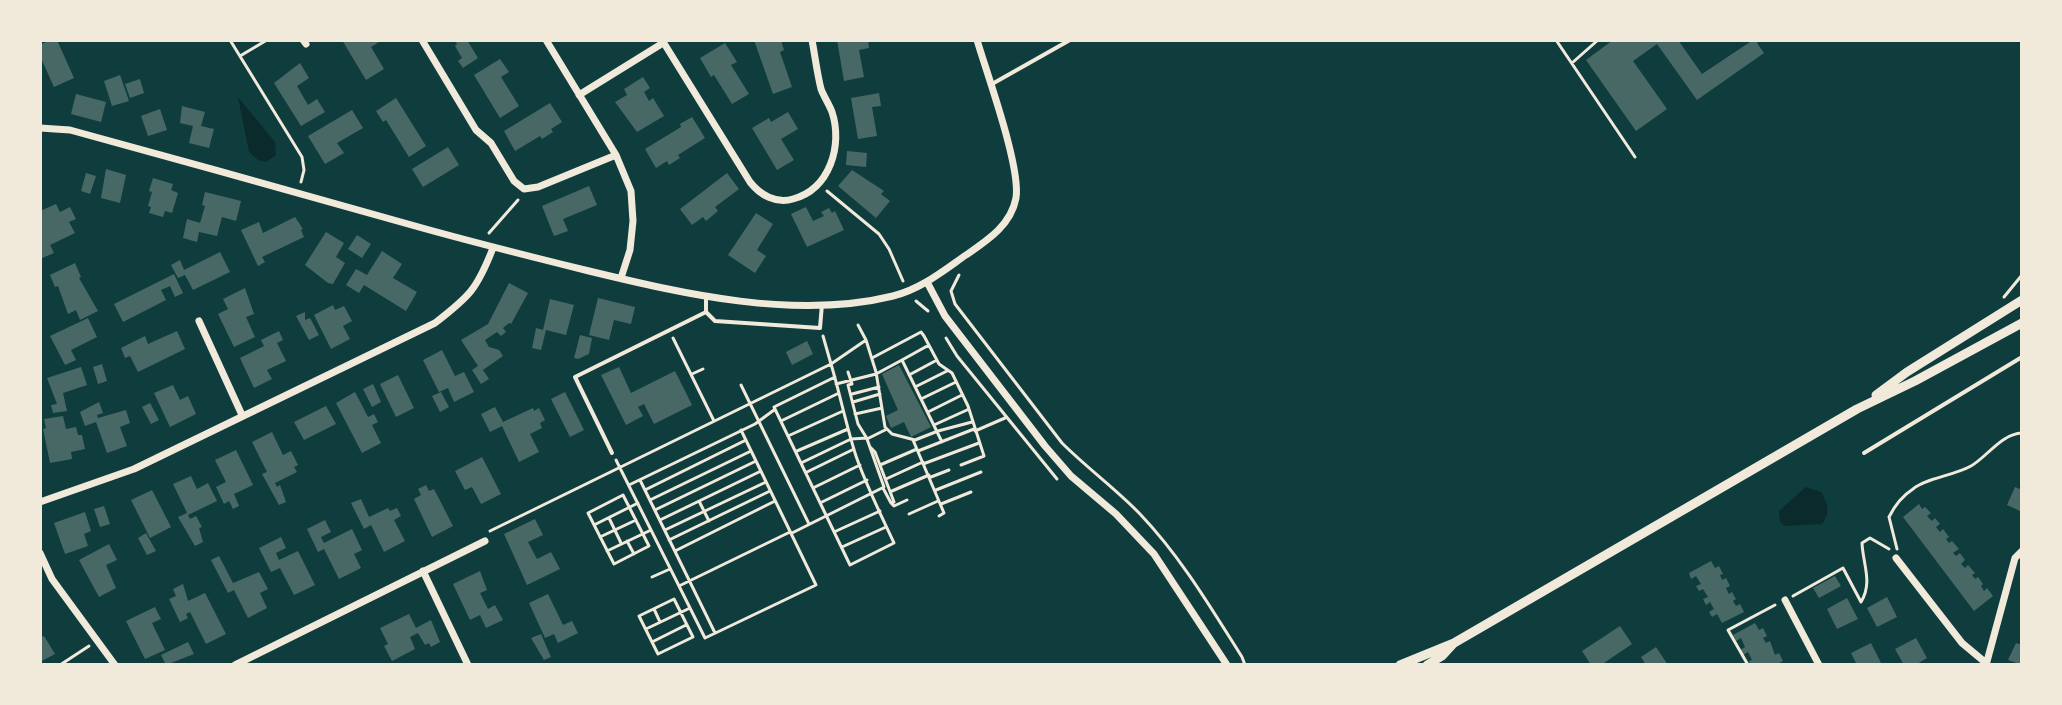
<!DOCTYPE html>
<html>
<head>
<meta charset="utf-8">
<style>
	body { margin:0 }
	#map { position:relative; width:2062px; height:705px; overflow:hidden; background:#0f3d3e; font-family:Montserrat,sans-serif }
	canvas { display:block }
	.frame { position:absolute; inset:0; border:42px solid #f1e9da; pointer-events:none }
</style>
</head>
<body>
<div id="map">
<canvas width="2062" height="705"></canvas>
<div class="frame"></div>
</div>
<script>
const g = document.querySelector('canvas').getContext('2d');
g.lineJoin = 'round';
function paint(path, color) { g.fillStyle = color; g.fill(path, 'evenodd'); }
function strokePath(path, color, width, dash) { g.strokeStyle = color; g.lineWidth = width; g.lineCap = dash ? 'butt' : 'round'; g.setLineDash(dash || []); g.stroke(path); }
paint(new Path2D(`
	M238,97L275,142L276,155L266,162L258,160L249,152Z
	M1806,487L1821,492C1828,505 1831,511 1822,524L1785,526L1780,522L1779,511Z`), '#0a2a2b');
paint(new Path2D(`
	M50,40H57L74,78L54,87L40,56V45Z
	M342,40H382L371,47L384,69L366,80Z
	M455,40H467L478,58L463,68L458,61L462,58L455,46L457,44Z
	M754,40H781L784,50L780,52L792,87L773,94Z
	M837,40H868L869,48L859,50L864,77L844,81Z
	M1613,40H1678L1702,74L1753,40H1760L1757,43L1764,53L1697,100L1657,44L1633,61L1667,109L1636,131L1586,60Z
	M725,43L737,62L731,65L749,94L732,104L714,75L711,77L700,58Z
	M500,59L509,72L501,77L519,106L500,118L474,75Z
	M300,63L309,78L297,86L308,105L317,99L325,112L301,126L274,83Z
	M120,75L129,101L112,106L104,81Z
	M643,77L650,88L644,92L649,101L653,98L664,116L637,132L615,102L627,95L624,89Z
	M140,79L144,93L130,98L125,84Z
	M879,93L881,106L872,107L877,136L858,139L851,98Z
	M76,94L106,102L101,122L71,114Z
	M396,98L426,146L409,157L386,120L383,122L376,111Z
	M550,103L562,122L551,129L553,132L542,139L540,136L515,151L504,131Z
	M182,106L205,112L201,126L214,129L209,148L189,143L193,126L180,123Z
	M160,109L167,130L148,136L141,116Z
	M352,110L363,128L337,143L344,153L325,164L308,136Z
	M788,112L798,129L781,139L794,160L777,170L752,128L769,118L771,122Z
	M692,117L705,138L678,155L680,158L669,165L667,161L656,168L645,149L681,127L680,124Z
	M448,147L459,165L423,187L412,169Z
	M847,151L867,153L866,167L846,165Z
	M106,169L126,175L120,203L101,198Z
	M852,170L884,191L881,194L890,201L876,218L838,186Z
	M86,173L96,176L90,194L81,191Z
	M727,173L739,189L715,207L718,211L706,221L703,217L692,225L680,209Z
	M153,178L173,184L171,190L178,193L172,213L165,211L163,217L149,213L151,207L148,206L152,192L149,191Z
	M589,186L597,205L563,219L568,231L554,236L542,206Z
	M205,192L241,201L236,221L222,217L217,236L199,232L197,242L183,238L187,219L200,223L205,206L202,205Z
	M56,204L60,212L70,207L76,219L69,222L75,233L50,245L54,253L40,259V211Z
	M806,207L813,221L824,216L821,212L829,208L832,213L835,211L844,230L807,247L791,214Z
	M756,213L773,224L757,250L766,256L755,273L728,255Z
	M295,217L303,229L301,230L304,237L262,257L265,262L258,266L241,230L259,222L263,233Z
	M326,232L344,243L336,257L345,263L333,284L328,283L305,265Z
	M357,235L371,244L362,258L348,249Z
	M382,251L402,264L393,278L417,292L406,311L364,285L359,293L346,285L356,269L367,275Z
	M220,252L230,272L193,290L185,275L178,278L171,265L180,260L184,270Z
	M75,263L81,277L79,278L98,311L80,320L76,310L68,314L58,286L55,287L50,275Z
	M174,274L183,293L175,297L170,286L161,290L166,300L123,322L114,304Z
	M509,283L528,293L511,324L509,323L503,328L506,332L501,336L497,332L485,340L489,347L499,350L503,356L483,370L489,379L481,384L472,370L478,366L461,340L488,324Z
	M245,288L254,314L246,317L255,337L234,347L218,314L228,309L223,299Z
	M598,298L635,307L631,324L614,320L609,340L589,335Z
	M550,299L574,305L566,335L546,330L541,350L532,348L536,328L543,330Z
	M333,305L335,310L344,306L352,321L343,326L350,339L331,349L314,315Z
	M305,312V320L310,318L319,335L309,340L296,316Z
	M88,318L97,337L71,350L76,360L65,365L50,336Z
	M177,331L185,349L138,372L130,356L125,358L121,348L145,336L148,344Z
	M279,331L283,340L277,343L286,361L267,370L272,379L254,388L240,358L264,346L261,340Z
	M580,335L592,338L589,354L578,359L574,358Z
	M807,341L813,354L792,365L786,352Z
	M442,350L455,376L464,372L474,392L454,402L448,388L439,392L423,360Z
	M102,364L107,381L98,384L93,367Z
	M899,365L931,427L911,437L904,422L891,428L886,416L898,410L882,374Z
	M81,367L87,385L63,393L67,411L53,413L51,405L57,404L47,378Z
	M619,367L631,393L675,371L692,405L654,424L644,404L638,407L643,416L626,425L601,375Z
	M398,375L414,408L396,417L380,384Z
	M373,384L381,402L372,407L363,389Z
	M173,385L180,400L188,396L196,414L170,427L154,393Z
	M355,392L368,417L374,414L378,422L372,425L381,443L362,453L336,403Z
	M441,392L449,407L440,412L432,396Z
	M565,392L584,430L570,437L551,399Z
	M99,402L103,413L97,415L98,418L126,410L130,423L120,427L127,446L107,453L96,422L85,426L80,412Z
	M150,403L159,420L151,424L142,407Z
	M326,406L336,424L304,440L294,422Z
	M495,407L503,422L533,408L534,411L539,408L545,420L540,423L542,428L530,434L539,452L519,462L502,426L490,432L481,414Z
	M63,416L66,429L76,427L78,435H82L85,449L71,452L72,459L50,463L43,429L46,428L44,419Z
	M272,432L283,455L291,451L298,465L294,467L297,472L275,483L277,487L280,485L286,502L279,505L262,474L267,472L252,442Z
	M236,450L253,485L234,494L239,506L233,509L229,501L224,504L216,487L226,482L215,460Z
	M482,457L501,494L481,504L472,487L465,490L455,471Z
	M191,476L197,489L208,483L217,501L188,515L173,484Z
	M426,485L429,491L434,489L453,526L432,537L414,499L421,495L418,489Z
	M2015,487L2022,490V512L2007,505Z
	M152,490L171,527L150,538L131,500Z
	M361,499L369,517L388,508L390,511L397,508L401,516L394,520L405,541L384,552L371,525L364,529L351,503Z
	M1919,504L1922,509L1925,507L1931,513L1927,516L1932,521L1935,518L1940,524L1936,527L1940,532L1943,529L1949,537L1946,539L1949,543L1952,541L1959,549L1953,553L1956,556L1960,553L1965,560L1961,564L1965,568L1968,565L1975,573L1972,575L1975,579L1978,577L1983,584L1981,586L1984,591L1987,588L1993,596L1974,611L1903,517Z
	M104,506L110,524L100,527L94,509Z
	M85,512L91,531L84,534L88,546L65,554L54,523Z
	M187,513L190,519L196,516L202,527L199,528L203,542L195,546L178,517Z
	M535,519L543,535L528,542L537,559L551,552L560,569L527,585L504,534Z
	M325,520L331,532L321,537L324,543L352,529L362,550L354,554L361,568L339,579L324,549L318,552L307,529Z
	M146,533L156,551L147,555L138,538Z
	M281,537L286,548L276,553L279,560L298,551L315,585L294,595L280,568L271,572L259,548Z
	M109,544L117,560L106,565L116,588L99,597L79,560Z
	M219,556L233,583L259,572L268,589L260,593L267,608L248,618L234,590L228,593L211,560Z
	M1711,561L1715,568L1719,566L1723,574L1720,575L1722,580L1726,578L1730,586L1726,588L1729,594L1732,592L1736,599L1733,601L1736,606L1740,604L1744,612L1722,623L1717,614L1712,617L1709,612L1714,609L1710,602L1706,605L1703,599L1708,597L1703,589L1699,591L1696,586L1701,584L1696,576L1691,579L1689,573Z
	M480,571L487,590L480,593L488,609L495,605L503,620L486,628L480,615L470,620L453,584Z
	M1835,576L1841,586L1819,598L1813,588Z
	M183,584L188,601L205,593L226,634L206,644L190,612L186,614L188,618L180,622L169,599L176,596L173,589Z
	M548,594L563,625L572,621L578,633L558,643L554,634L545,638L529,603Z
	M1887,597L1897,617L1877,627L1867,608Z
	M1847,598L1858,619L1837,629L1827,609Z
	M155,607L161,619L152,623L165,650L145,659L126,621Z
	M409,614L416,628L431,620L440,642L431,647L429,643L425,645L418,633L410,637L415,649L392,661L384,646L388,644L380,628Z
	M1755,623L1759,630L1763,628L1767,636L1763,638L1766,643L1770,641L1775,655L1779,653L1783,661L1779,663L1781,665H1751L1749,661L1752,660L1748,652L1743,655L1740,650L1745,647L1741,638L1736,641L1733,635Z
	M1620,626L1632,644L1601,665H1591L1582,651Z
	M541,634L551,657L544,660L531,638Z
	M44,636L55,654L40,662V638Z
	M1916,638L1927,658L1915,665H1904L1895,649Z
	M188,642L194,654L166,665L161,655Z
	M1871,643L1881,663L1857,665L1851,653Z
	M2016,643L2022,645V665L2008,660Z
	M1656,647L1668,665H1646L1641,657Z`), '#486865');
strokePath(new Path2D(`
	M230,40L302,157L304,170L301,182
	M1556,40L1635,157
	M240,56L267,40
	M1572,63L1598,40
	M827,191L879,234L889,249L903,281
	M489,233L518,200
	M959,275L951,291L955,304L1062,443C1087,468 1116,489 1140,514C1181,557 1211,608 1242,657L1245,665
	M2004,297L2022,275
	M916,301L928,311
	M858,325L866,340L876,372L885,427L892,434L915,440L938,431L972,422
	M673,338L714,421
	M946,338L957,356L1057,479
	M872,358L921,332L924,336L939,364L952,373L968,406L984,456L961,465
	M902,360L929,345
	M848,372L852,384L848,385L858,424L866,437
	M692,374L703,369
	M909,375L937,360
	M835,377L774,407L850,565L894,543C881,515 866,485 856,456C846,425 840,394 831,364L866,340
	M836,384L876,374L902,360L942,442
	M741,385L809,524
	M915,387L947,371
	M852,394L879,387
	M921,399L956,382
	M853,402L880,394
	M928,412L962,395
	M855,414L882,408
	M781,421L839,393
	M934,425L967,410
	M975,431L1005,418
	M788,436L843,411
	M913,440L944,513L939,516
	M870,447L875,452L894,502L891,503L883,488
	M797,451L848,429
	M918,451L974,429
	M616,460L705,638L816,585L741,430
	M801,463L851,439L867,438
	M923,464L979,443
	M880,465L917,449
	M807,472L854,449
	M931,477L949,470
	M886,479L923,462
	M640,480L715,633
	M629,485L755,424L774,410
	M813,488L860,465
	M645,490L746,440
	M936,490L981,472
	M892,491L929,475
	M623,495L649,546L614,564L588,513Z
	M650,500L751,451
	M699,501L709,521
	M820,503L867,480
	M891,503L894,506L907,500
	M941,504L971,492
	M655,510L756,461
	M909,514L938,501
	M609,518L621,543
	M660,520L761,471
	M594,525L638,503
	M665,530L766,482
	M490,531L831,364L823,336
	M834,532L880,511
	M792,533L884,487L867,439L887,429
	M600,537L636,520
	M669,540L770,491
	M627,541L634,554
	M842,547L886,527
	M1897,549L1889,517C1895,505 1902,496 1913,489C1926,478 1953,476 1971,466C1988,456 2001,434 2022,433
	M607,551L651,530
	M675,551L775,501
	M652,577L670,569
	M679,586L790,532
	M1793,596L1843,568L1861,602C1873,582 1863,565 1862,543L1870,538L1889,549
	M674,599L693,637L658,654L639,616Z
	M654,609L660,622
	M646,629L690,608
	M652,642L686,625
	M60,665L89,646
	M1748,665L1728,630L1775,605`), '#f1e9da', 3);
strokePath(new Path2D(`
	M992,84L1070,40
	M706,296V312L715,321L820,328L822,304
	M612,453L575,377L706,312
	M1864,453L2022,357`), '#f1e9da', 4);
strokePath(new Path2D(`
	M303,40L306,44
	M422,40L476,130L491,143L514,181L524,189L538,187L616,155
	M546,40L616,155L631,191L633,221L630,250L621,278
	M662,40L750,182C760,195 776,204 793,199C830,189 843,145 832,112C829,104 824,97 821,89C817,73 815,56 812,40
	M579,95L663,43
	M40,128L70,130C183,161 295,192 408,224C468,241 528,256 589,271C684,294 796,320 893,296C921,289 943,271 966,255C988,240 1011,225 1016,198C1021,167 987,74 977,40
	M927,282L945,316L1045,446L1071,476L1116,514L1154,554L1227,665
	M199,321L242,415
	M40,502L134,469L435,323C470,296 477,289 493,248
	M40,553L52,579L115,665
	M1896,558L1962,643L1986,663
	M423,571L468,665
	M1785,600L1819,665
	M235,665L485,541
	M1986,665L2015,558L2022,551`), '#f1e9da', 7);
strokePath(new Path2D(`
	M1876,395L1907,372L2022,300
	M1400,665L1454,643L1857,409L1915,381L2022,323
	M1427,665L1442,656L1454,643`), '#f1e9da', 9);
</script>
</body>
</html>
